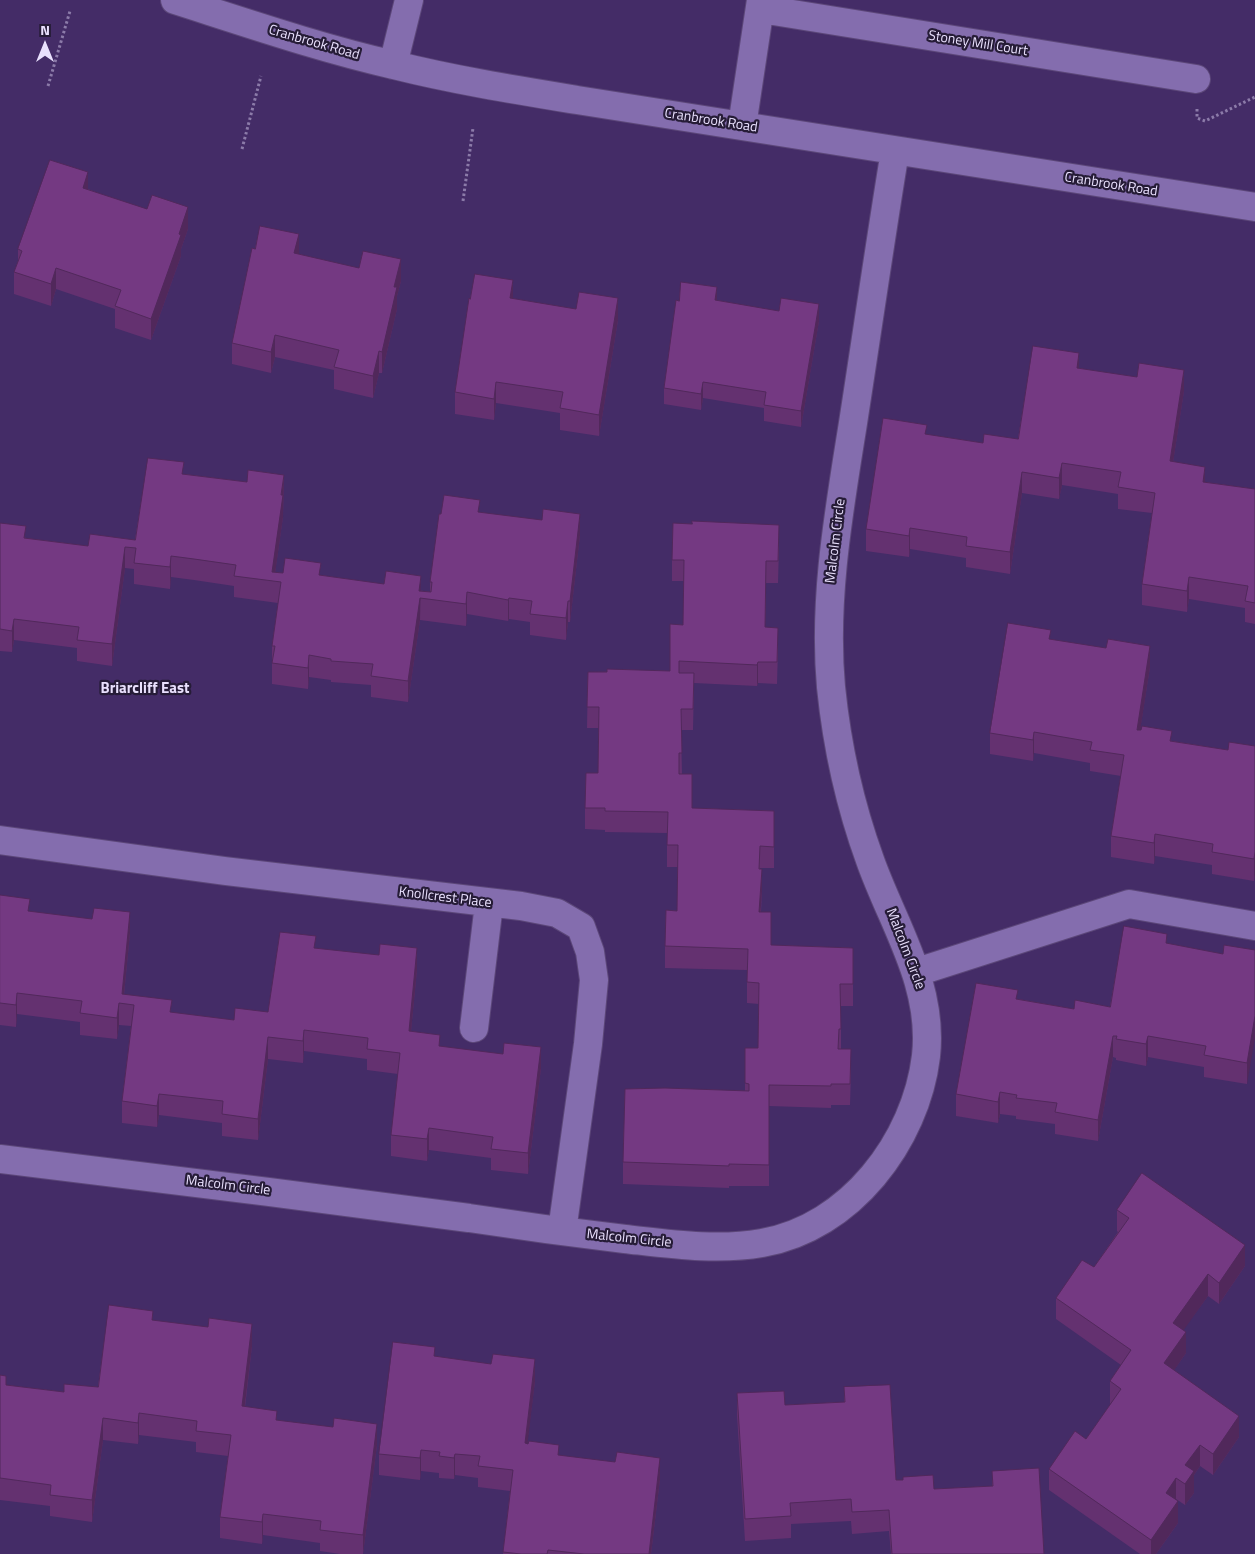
<!DOCTYPE html>
<html>
<head>
<meta charset="utf-8">
<style>
	body { margin:0 }
	#map { position:relative; width:1255px; height:1554px; overflow:hidden; background:#442c67; font-family:"Titillium Web",sans-serif }
	canvas { display:block }
	.north { position:absolute; left:20px; top:20px; width:50px; height:50px; -webkit-text-stroke:4px #261c37; paint-order:stroke; rotate:0deg; font-size:14px; font-weight:700; line-height:20px; text-align:center; color:#e9e0fd }
	.north::after { content:''; display:block; margin:auto; width:18px; height:22px; background:#e9e0fd; clip-path:polygon(50% 0,100% 100%,50% 72%,0 100%) }
</style>
</head>
<body>
<div id="map">
<canvas width="1255" height="1554"></canvas>
<div class="north">N</div>
</div>
<script>
const g = document.querySelector('canvas').getContext('2d');
g.lineJoin = 'round';
function strokePath(path, color, width, dash) { g.strokeStyle = color; g.lineWidth = width; g.lineCap = dash ? 'butt' : 'round'; g.setLineDash(dash || []); g.stroke(path); }
function paint(path, color) { g.fillStyle = color; g.fill(path, 'evenodd'); }
function write(font, color, halo, rows, align = 'center') {
  g.font = font + ' "Titillium Web",sans-serif'; g.lineWidth = 4.5; g.setLineDash([]); g.textBaseline = 'middle'; g.strokeStyle = halo; g.fillStyle = color; for (const [text, x, y, turn = 0] of rows) {
    g.save(); g.translate(x, y); g.rotate((+turn || 0) * Math.PI / 180); g.textAlign = isNaN(turn) ? turn : align; if (halo) g.strokeText(text, 0, 0); g.fillText(text, 0, 0); g.restore();
  }
}
const minor = new Path2D(`
	M175,0C247,23 320,48 394,65C454,80 516,90 577,100L1255,207
	M761,9L1196,79
	M393,65L409,0
	M742,126L761,0
	M0,840L225,871L521,906L557,913L581,927L590,952L594,980L588,1044L562,1231
	M917,972L1129,904L1255,926
	M474,1028L489,904
	M0,1159C156,1178 313,1197 469,1218C521,1226 573,1233 625,1239C670,1244 717,1251 762,1243C850,1228 916,1141 926,1056C934,984 893,925 870,860C850,805 837,746 831,687C823,599 839,511 853,423C867,333 880,242 895,151`);
strokePath(minor, '#5c4779', 30);
strokePath(new Path2D(`
	M48,86L70,11
	M1197,109V118L1205,121L1255,97
	M242,149L261,76
	M463,201L473,128`), '#8c7ba9', 3, [2.5, 2.5]);
strokePath(minor, '#846dae', 28);
paint(new Path2D(`
	M88,189L188,229L181,249V256L151,340L115,328V309L56,289L51,306L14,294V272L18,261V249Z
	M299,254L401,281L397,296V309L382,373H379L373,398L334,389V370L275,357L271,373L232,364V343Z
	M470,299H513L618,320L599,436L560,430V413L496,403L494,420L455,414V392Z
	M717,300L819,321L801,427L764,421V408L703,398L701,410L664,404V388L679,301Z
	M1079,368L1184,391L1173,462L1205,482L1255,489V624L1245,622V608L1189,599L1187,612L1142,605V584L1152,513L1118,509V494L1062,485L1059,499L1022,493L1010,574L966,567V558L910,549L909,557L866,551V529L927,435L983,443L1018,439Z
	M184,474L247,482L284,475L283,517L275,573L321,575L430,592V582L441,514L480,512L580,535L570,622H568L566,640L530,635V622L509,619L508,621L467,614L466,626L420,620L408,702L371,697V685L331,682V680L309,677L308,689L272,684V646L278,603L234,597V586L194,580L171,577L170,589L134,584V569L125,568L112,666L77,661V648L14,640L12,652L0,651V523L26,538L88,546L135,540Z
	M779,547L778,583H766L765,627L778,649L777,684L758,683L757,686L694,683L693,730H681L682,774L692,808L774,811V868H760L762,891L761,912L771,945L853,948V1006H841V1049L851,1071L850,1105H831V1108L769,1106V1186H729V1188L623,1184V1162L745,1091V1048H758L759,1004L747,1003V970L665,968V946L677,911L678,867H667V833L605,832V830L585,829V808L598,773L599,728H587L588,672L670,671L683,625L684,581H672V560Z
	M1051,639L1150,667L1140,730L1172,741L1228,750L1255,746V874L1254,881L1212,874V865L1155,856L1154,864L1111,857V836L1121,776L1090,771V763L1034,753L1033,761L990,754V733Z
	M0,895L30,912L130,933L124,995L172,1013L234,1020L268,1012L316,948L417,970L411,1031L440,1046L541,1068L528,1174L491,1170V1158L429,1150L427,1161L391,1156V1135L398,1074L367,1070V1059L304,1051L303,1063L268,1059L258,1140L222,1136V1123L159,1115L157,1127L122,1123V1101L131,1026L119,1025L117,1039L80,1035V1022L17,1014L16,1027L0,1025Z
	M1167,944L1223,954L1255,950L1247,1084L1204,1077V1067L1148,1057L1146,1066L1116,1060V1058L1113,1057L1098,1141L1055,1134V1124L1016,1119V1116L1000,1114L998,1123L956,1116V1094L1018,999L1074,1009L1110,1007Z
	M1117,1210L1245,1266L1219,1304L1208,1296L1183,1330L1186,1353L1174,1370L1239,1437L1213,1475L1200,1466L1194,1475V1493L1185,1505L1176,1499V1500L1178,1523L1156,1554H1140L1049,1490V1469L1086,1439L1111,1404L1110,1403V1381L1121,1365L1056,1319V1298L1094,1267L1118,1232L1117,1231Z
	M153,1320L252,1346L245,1407L277,1420L377,1445L363,1554H340L320,1551V1543L263,1535L262,1544L220,1538V1517L228,1456L196,1452V1442L139,1435L138,1444L103,1440L92,1522L50,1516V1506L0,1500V1375L6,1385L64,1392L98,1387Z
	M435,1357L535,1381L527,1444L559,1455L660,1479L651,1554H503L510,1491L478,1487V1478L455,1475L454,1479L439,1478V1473L421,1471L420,1480L379,1475V1454Z
	M844,1387L896,1480L934,1489L992,1486V1471L1044,1554H891L889,1531L852,1534L851,1521L791,1524V1538L745,1541L737,1415V1393L785,1405L844,1402Z`), '#643170');
paint(new Path2D(`
	M88,172V194L83,188Z
	M188,207V229L181,249V256L151,340V319Z
	M299,234V256L294,253Z
	M401,259V281L397,296V309L382,373V352L394,287Z
	M56,268V289L51,306V284Z
	M513,280V302L510,298Z
	M717,287V304L715,300Z
	M618,298V320L599,436V415Z
	M819,304V321L801,427V411Z
	M275,335V357L271,373V352Z
	M379,351V373L373,398V376Z
	M1079,353V374L1077,368Z
	M1184,370V391L1170,482V461Z
	M496,382V403L494,420V399Z
	M703,382V398L701,410V394Z
	M1062,463V485L1059,499V478Z
	M1205,467V488L1203,482Z
	M1022,472V493L1010,574V552Z
	M284,475L283,517L274,581L272,572Z
	M580,514V535L570,622V601Z
	M910,528V549L909,557V536Z
	M125,547V568L112,666V644Z
	M171,556V577L170,589V567Z
	M421,576L420,620L408,702V681Z
	M1189,577V599L1187,612V591Z
	M467,592V614L466,626V604Z
	M509,598V619L508,621V600Z
	M568,601V622L566,640V618Z
	M14,619V640L12,652V631Z
	M1150,646V667L1137,751V730Z
	M309,655V677L308,689V668Z
	M758,662V683L757,686V665Z
	M1034,732V753L1033,761V740Z
	M1155,834V856L1154,864V843Z
	M1255,852V874L1254,881V859Z
	M762,869V891L759,933V912Z
	M130,912V933L123,1004L122,994Z
	M417,948V970L409,1052V1031Z
	M17,993V1014L16,1027V1005Z
	M119,1003V1025L117,1039V1018Z
	M1255,1016V1038L1247,1084V1063Z
	M304,1030V1051L303,1063V1041Z
	M1113,1036V1057L1098,1141V1120Z
	M1148,1036V1057L1146,1066V1044Z
	M268,1037V1059L258,1140V1119Z
	M541,1047V1068L528,1174V1153Z
	M1000,1092V1114L998,1123V1102Z
	M159,1094V1115L157,1127V1106Z
	M429,1128V1150L427,1161V1139Z
	M1245,1245V1266L1219,1304V1283Z
	M1208,1274V1296L1173,1345V1323Z
	M252,1324V1346L242,1428V1406Z
	M1186,1332V1353L1164,1385V1363Z
	M535,1359V1381L525,1465V1443Z
	M139,1413V1435L138,1444V1423Z
	M1239,1416V1437L1213,1475V1454Z
	M103,1418V1440L92,1522V1500Z
	M377,1424V1445L363,1554V1535Z
	M1200,1445V1466L1194,1475V1493L1185,1505V1465Z
	M421,1450V1471L420,1480V1458Z
	M455,1454V1475L454,1479V1458Z
	M660,1458V1479L651,1554H649Z
	M1176,1478V1499L1166,1515V1493Z
	M1178,1501V1523L1156,1554H1151V1540Z
	M263,1514V1535L262,1544V1522Z`), '#51285b');
const building = new Path2D(`
	M50,160L88,172L83,188L147,209L152,195L188,207L179,234L181,235L151,319L115,306L121,290L56,268L51,284L14,272L22,251L18,249Z
	M260,226L299,234L294,253L359,268L363,251L401,259L394,287H397L382,352L379,351L373,376L334,367L339,350L275,335L271,352L232,343L252,248L255,249Z
	M475,274L513,280L510,298L576,309L579,292L618,298L599,415L560,408L563,392L496,382L494,399L455,392L469,298L470,299Z
	M681,282L717,287L715,300L779,311L781,298L819,304L801,411L764,405L766,392L703,382L701,394L664,388L676,300L679,301Z
	M1033,346L1079,353L1077,368L1137,377L1139,363L1184,370L1170,461L1205,467L1203,482L1255,489V603L1245,601L1248,586L1189,577L1187,591L1142,584L1155,493L1118,487L1121,472L1062,463L1059,478L1022,472L1010,552L966,546L967,537L910,528L909,536L866,529L883,418L927,425L925,434L983,443L984,434L1018,439Z
	M148,458L184,462L182,474L247,482L248,470L284,475L281,495H283L272,572L283,573L285,558L321,563L319,575L384,584L386,571L421,576L419,591L431,592L432,582H430L439,514H441L444,495L480,500L478,512L542,520L543,509L580,514L570,601H568L566,618L530,614L532,601L509,598L508,600L467,592L466,604L420,598L408,681L371,676L373,664L331,661V659L309,655L308,668L272,663L275,646H272L281,582L234,576L236,565L194,559L171,556L170,567L134,563L136,548L125,547L112,644L77,640L79,627L14,619L12,631L0,629V523L26,526L24,538L88,546L90,534L135,540Z
	M692,521L779,525L778,561H766L765,627L778,628L777,662H758L757,665L679,661V673H694L693,709H681L682,753H679V774H692V808L774,811V847L760,846L759,869H762L759,912H771V945L853,948V984H840L841,1029H839L838,1049H851L850,1084H831V1086L769,1085V1165L729,1164V1166L623,1162L625,1089L665,1088L749,1091V1084L745,1083V1048H758L759,983L747,982L748,949L665,946L666,910L677,911L678,845H667L668,812L605,811V808H585L586,773H598L599,707H587L588,672H607V669L670,671V624L683,625L684,560H672L673,523L692,524Z
	M1008,623L1051,630L1049,639L1106,648L1108,639L1150,646L1137,730H1141L1142,726L1172,731L1170,741L1228,750L1229,742L1255,746V852L1254,859L1212,852L1213,844L1155,834L1154,843L1111,836L1124,755L1090,750L1092,742L1034,732L1033,740L990,733Z
	M0,895L30,899L28,911L92,919L94,908L130,912L122,994L172,1000L170,1012L234,1020L235,1008L268,1012L280,932L316,936L314,948L379,955L380,944L417,948L409,1031L440,1035L439,1046L503,1054L504,1043L541,1047L528,1153L491,1149L493,1137L429,1128L427,1139L391,1135L400,1053L367,1049L368,1038L304,1030L303,1041L268,1037L258,1119L222,1114L223,1101L159,1094L157,1106L122,1101L134,1005L119,1003L117,1018L80,1013L82,1001L17,993L16,1005L0,1003Z
	M1124,926L1167,934L1166,943L1223,954L1224,945L1255,950V1016L1247,1063L1204,1055L1206,1046L1148,1036L1146,1044L1116,1039L1117,1036H1113L1098,1120L1055,1112L1057,1103L1016,1098L1017,1095L1000,1092L998,1102L956,1094L976,983L1018,990L1016,999L1074,1009L1075,1000L1110,1007Z
	M1142,1173L1245,1245L1219,1283L1208,1274L1173,1323L1186,1332L1164,1363L1239,1416L1213,1454L1200,1445L1185,1465L1194,1471L1185,1484L1176,1478L1166,1493L1178,1501L1151,1540L1049,1469L1075,1431L1086,1439L1121,1389L1110,1381L1131,1350L1056,1298L1082,1260L1094,1267L1129,1218L1117,1210Z
	M109,1305L153,1311L152,1320L208,1327L209,1318L252,1324L242,1406L277,1411L276,1420L333,1427L334,1418L377,1424L363,1535L320,1530L321,1521L263,1514L262,1522L220,1517L231,1435L196,1431L197,1421L139,1413L138,1423L103,1418L92,1500L50,1495L51,1485L0,1478V1375L6,1376V1385L64,1392V1384L98,1387Z
	M393,1342L435,1347L434,1356L491,1364L493,1354L535,1359L525,1443L528,1444L529,1441L559,1445L558,1455L615,1462L617,1452L660,1458L649,1554H584L548,1550L547,1554H521L503,1552L513,1470L478,1466L480,1456L455,1454L454,1458L439,1456L440,1452L421,1450L420,1458L379,1454Z
	M890,1385L896,1480H903V1477L933,1475L934,1489L993,1486L992,1471L1039,1468L1044,1554H892L889,1510L852,1512L851,1499L790,1503L791,1516L745,1519L737,1393L784,1391L785,1405L845,1402L844,1387Z`);
paint(building, '#743982');
strokePath(building, '#51285b', 1);
write('14px', '#e9e0fd', '#261c37', [
	["Cranbrook Road",314,43,16],
	["Stoney Mill Court",978,44,9],
	["Cranbrook Road",711,121,9],
	["Cranbrook Road",1111,185,9],
	["Malcolm Circle",836,541,-83],
	["Knollcrest Place",445,898,7],
	["Malcolm Circle",905,949,69],
	["Malcolm Circle",228,1186,7],
	["Malcolm Circle",629,1239,6]
]);
write('bold 15px', '#e9e0fd', '#261c37', [
	["Briarcliff East",145,689]
]);
</script>
</body>
</html>
